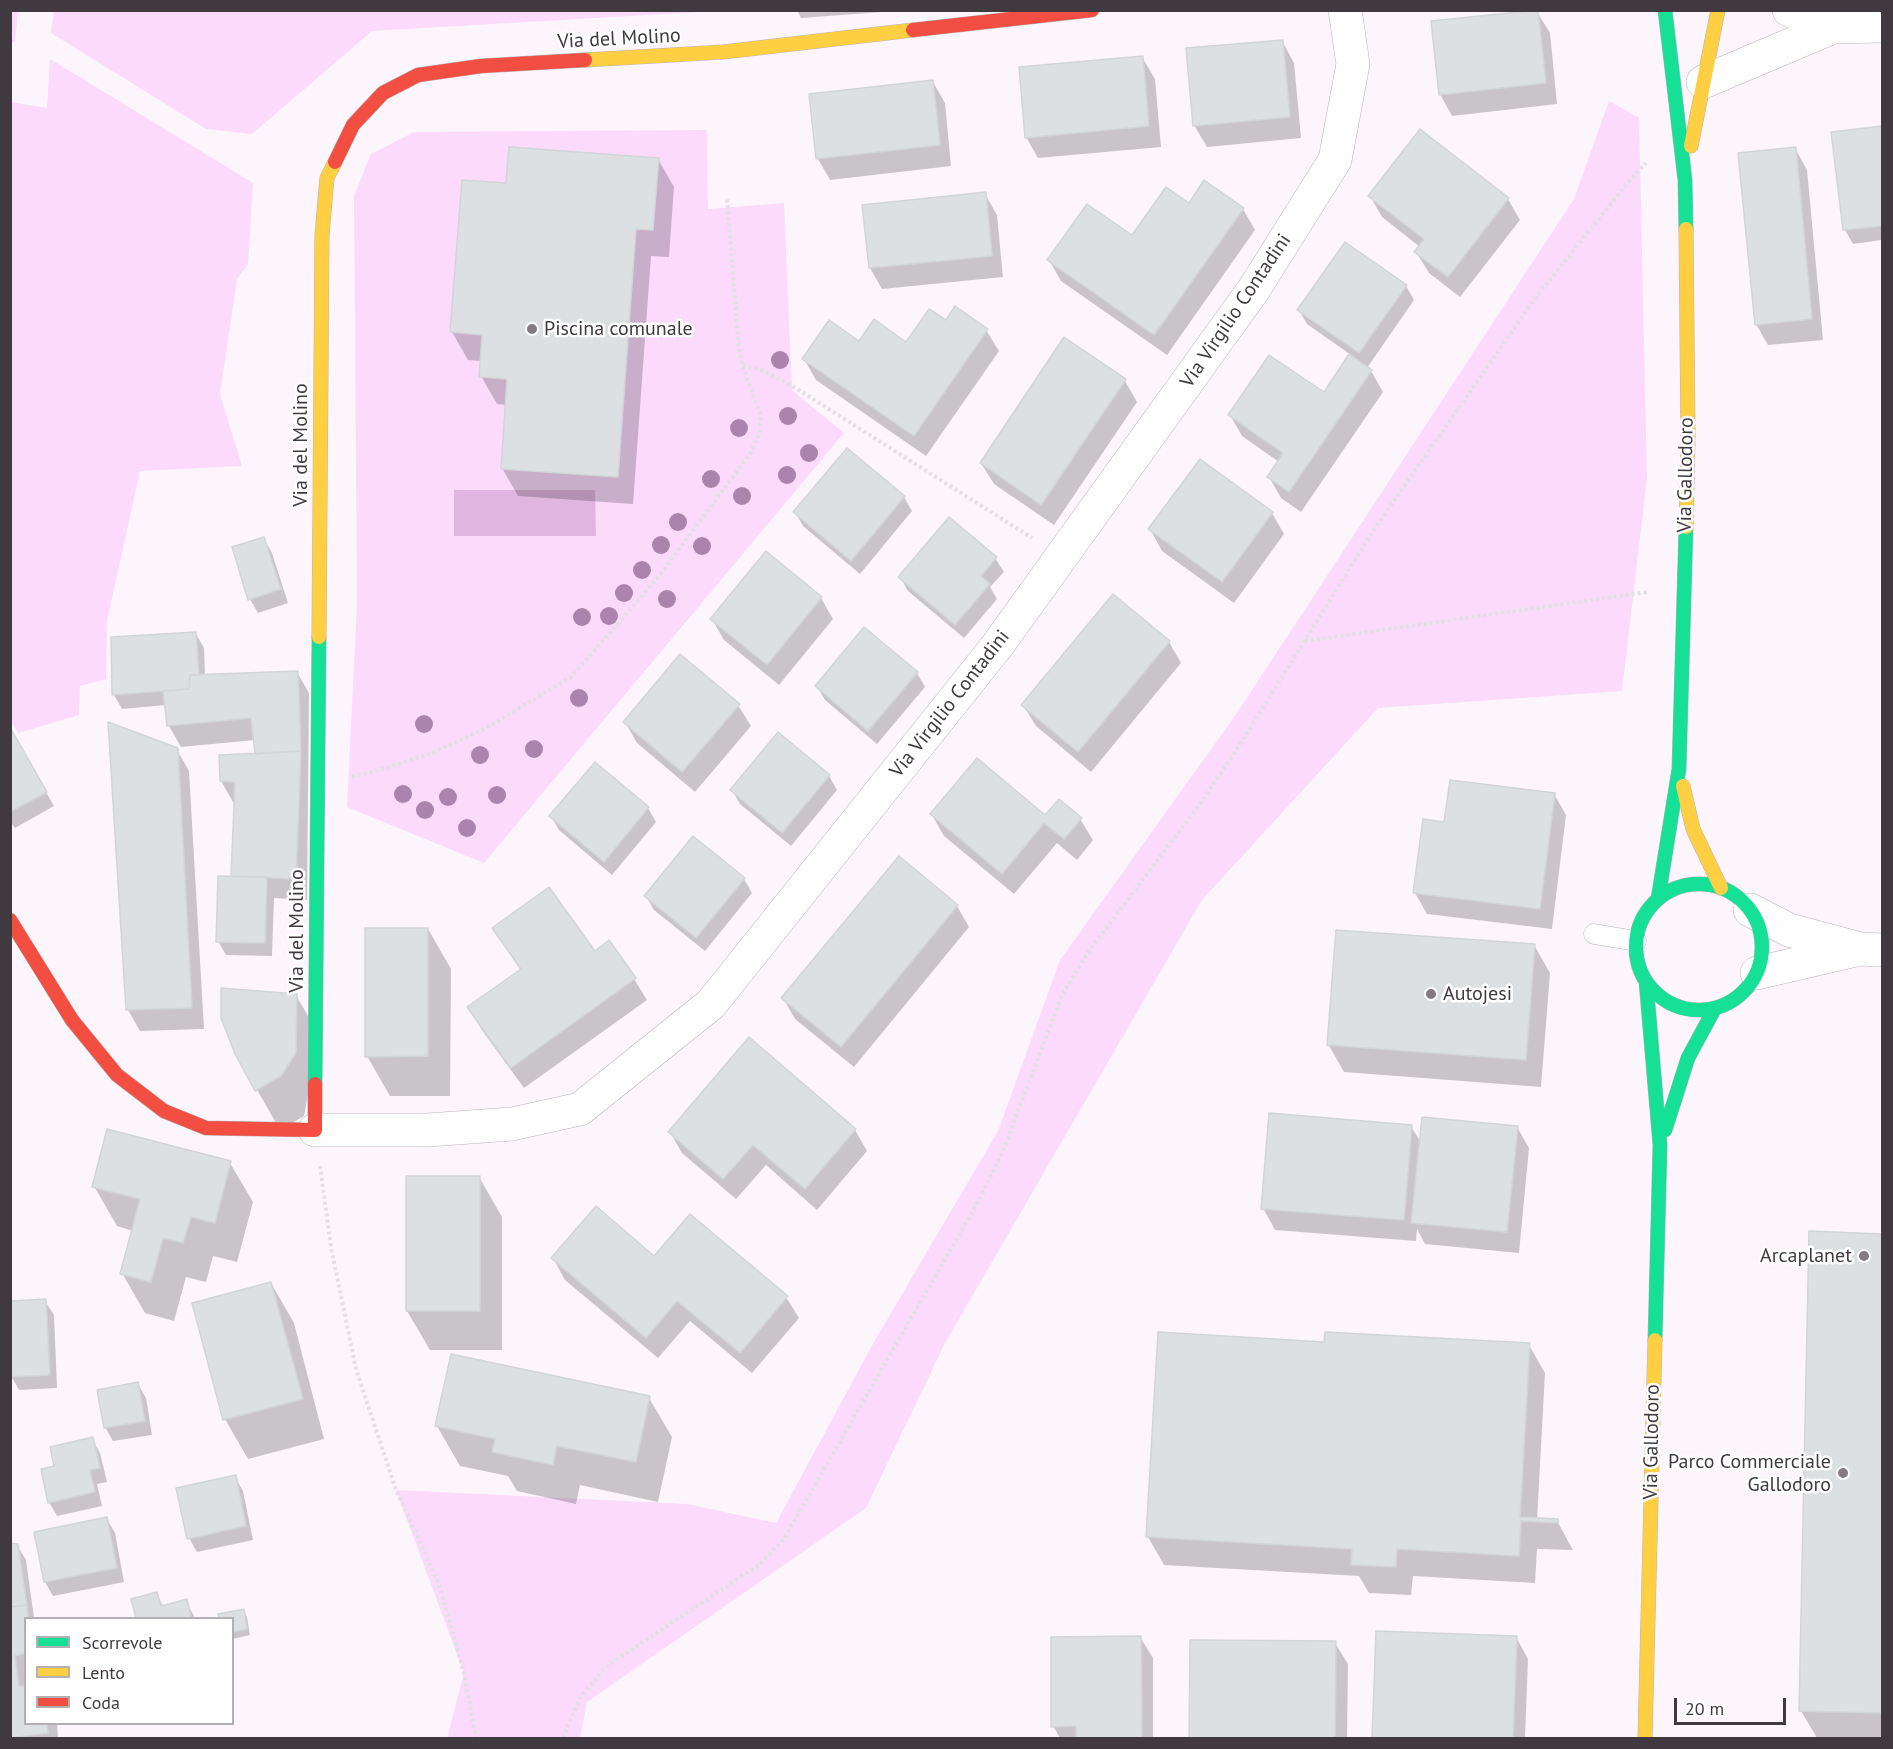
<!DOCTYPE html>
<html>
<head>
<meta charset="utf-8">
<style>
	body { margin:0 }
	#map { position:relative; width:1893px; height:1749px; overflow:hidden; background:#fcf6fc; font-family:"PT Sans",sans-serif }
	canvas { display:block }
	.frame { position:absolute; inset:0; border:12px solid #403940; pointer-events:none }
	.legend { position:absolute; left:24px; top:1617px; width:210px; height:108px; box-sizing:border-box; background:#fff; border:2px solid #b3b0b3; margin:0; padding:8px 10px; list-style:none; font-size:18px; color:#403940 }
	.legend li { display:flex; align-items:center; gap:12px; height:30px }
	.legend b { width:30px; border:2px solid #b3b0b3 }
	.scale { position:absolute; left:1674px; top:1698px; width:112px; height:27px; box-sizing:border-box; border:3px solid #403940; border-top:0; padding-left:8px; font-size:18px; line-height:21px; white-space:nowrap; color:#403940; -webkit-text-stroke:4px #fff; paint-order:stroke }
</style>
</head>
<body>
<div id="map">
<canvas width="1893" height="1749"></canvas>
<div class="frame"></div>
<ul class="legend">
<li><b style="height:8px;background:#16e098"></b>Scorrevole</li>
<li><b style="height:8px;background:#ffcf43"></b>Lento</li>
<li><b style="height:8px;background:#f24e42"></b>Coda</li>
</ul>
<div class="scale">20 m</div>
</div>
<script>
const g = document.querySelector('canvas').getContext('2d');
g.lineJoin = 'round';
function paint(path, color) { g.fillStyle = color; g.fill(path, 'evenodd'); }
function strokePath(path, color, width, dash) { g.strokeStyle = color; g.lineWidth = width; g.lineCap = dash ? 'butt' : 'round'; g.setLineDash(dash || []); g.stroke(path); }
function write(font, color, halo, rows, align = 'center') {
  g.font = font + ' "PT Sans",sans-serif'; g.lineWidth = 5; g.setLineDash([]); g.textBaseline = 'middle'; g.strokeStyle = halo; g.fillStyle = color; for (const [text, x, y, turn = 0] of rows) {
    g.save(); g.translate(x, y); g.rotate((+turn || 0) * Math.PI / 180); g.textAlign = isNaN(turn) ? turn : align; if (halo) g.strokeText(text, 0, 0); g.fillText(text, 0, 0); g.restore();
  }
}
paint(new Path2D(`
	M54,10H717V11L372,31L252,134L206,129L51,33Z
	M10,11H18L15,42H11Z
	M50,59L253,183L248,264L237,279L220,394L242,466L140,471L107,621L106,679L80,686L79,715L18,733L10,719L11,102L47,108Z
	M1609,101L1639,118L1647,478L1622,691L1378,708L1202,900L945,1343L866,1508L587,1702L580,1738H447L464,1673L396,1490L687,1504L776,1523L874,1342L998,1131L1060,960L1237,713L1574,199Z
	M707,130L708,209L784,203L792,390L844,433L484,863L347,807L357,603L354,196L371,154L414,132Z`), '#fbdafb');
paint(new Path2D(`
	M454,490H595L596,536H454Z`), '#dfb6df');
paint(new Path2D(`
	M797,10H909L801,18Z
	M1537,12L1550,33L1557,104L1452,116L1440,94Z
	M1282,41L1294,63L1301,138L1207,147L1194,125Z
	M1142,57L1155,79L1161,147L1038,158L1026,137Z
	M933,82L945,103L951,166L830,180L818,159Z
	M1882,128V240L1853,244L1845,230L1833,133Z
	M1795,148L1807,170L1823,340L1768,345L1756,324Z
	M658,159L674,187L669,257L651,256L633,504L518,496L502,468L507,405L497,404L481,376L482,361L468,360L452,332Z
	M985,194L997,215L1003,277L882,289L870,268Z
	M1370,196L1508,199L1520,220L1460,297L1429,273L1416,252L1420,247L1382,217Z
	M1189,205L1243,209L1255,230L1167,355L1061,281L1049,260L1132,237Z
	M1406,286L1414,300L1367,368L1371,371L1383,392L1301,512L1281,498L1269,477L1279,462L1242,436L1230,415L1324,394L1351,355L1307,324L1299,310Z
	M946,322L986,330L999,351L926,456L816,380L804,359L859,343L907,344Z
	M1064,339L1125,381L1137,402L1054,525L994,484L981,463Z
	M904,497L912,511L860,574L803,526L795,512Z
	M1272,513L1284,534L1234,603L1162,551L1150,529Z
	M264,539L272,553L288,603L258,613L250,599Z
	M766,553L821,598L833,619L779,685L724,640L712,619Z
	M995,558L1004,572L990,587L997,599L964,638L908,591L900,577Z
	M196,634L204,648L205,676L297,672L309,693L307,900L274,898L272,956L226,955L218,941L234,878L235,802H233L221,781L256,755L255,740L181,747L169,726L166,705L122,709L114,695L113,638Z
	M1169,642L1181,663L1091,772L1036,726L1023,705Z
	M917,673L925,687L877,744L825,700L817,686Z
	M738,705L751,726L695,792L637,743L625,722Z
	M10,730L54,806L15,828L10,821Z
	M177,750L189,771L204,1029L140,1031L128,1010Z
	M595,764L648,808L656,822L612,875L559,830L551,816Z
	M829,776L837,790L791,846L740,804L732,790Z
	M1554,794L1566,815L1552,929L1427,914L1415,893L1446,824Z
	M932,815L1080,819L1093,840L1077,860L1057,843L1014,894L944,836Z
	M744,879L752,893L705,951L654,910L646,896Z
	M957,906L969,927L854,1067L795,1019L783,998Z
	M428,929L451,969L450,1096H390L367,1056Z
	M494,929L594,953L634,979L647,1000L524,1088L481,1029L469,1008L521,971Z
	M1534,945L1550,973L1541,1087L1344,1072L1328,1044Z
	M296,995L319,1035L304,1116L280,1130L236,1053Z
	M749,1039L855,1130L867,1151L817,1210L766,1165L736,1199L682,1153L670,1132Z
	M1411,1126L1421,1143L1517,1127L1529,1148L1519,1253L1425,1244L1417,1229L1416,1241L1275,1230L1263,1208Z
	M230,1163L253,1202L237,1262L213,1256L206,1282L186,1277L174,1321L145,1313L122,1273L133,1231L117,1226L94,1186Z
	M479,1177L502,1217V1350H430L407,1311Z
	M1810,1233L1882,1236V1738H1817L1801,1711Z
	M553,1258H655L786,1297L799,1318L752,1373L690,1321L658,1358L565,1280Z
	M271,1283L294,1323L324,1439L248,1459L225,1419Z
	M45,1301L54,1315L57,1388L19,1390L11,1376Z
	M1326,1343L1529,1345L1545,1373L1537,1520L1557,1521L1573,1550L1537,1549L1535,1583L1413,1576L1411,1595L1369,1593L1359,1576L1164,1565L1148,1537Z
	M138,1384L146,1398L152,1435L113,1441L105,1427Z
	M649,1398L672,1437L658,1502L580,1485L576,1504L517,1491L508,1476L460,1466L437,1426Z
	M92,1439L100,1453L107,1482L97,1484L102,1506L57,1516L49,1502L56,1467Z
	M235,1477L243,1491L253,1540L197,1552L189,1538Z
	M107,1519L115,1533L124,1582L53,1596L45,1582L36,1533Z
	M10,1545H17L26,1560L34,1618H26V1724H57L58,1738H10Z
	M156,1594L164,1607L186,1601L195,1618H137L132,1600Z
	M243,1610L247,1617L250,1635L232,1639V1618H220V1615Z
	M1378,1633L1516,1637L1528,1659L1525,1738H1374Z
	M1140,1637L1153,1658V1738H1060L1053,1726Z
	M1191,1641L1335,1643L1348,1664L1347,1738H1190Z`), '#0003');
const building = new Path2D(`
	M1538,10L1546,83L1439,95L1431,21Z
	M1283,40L1290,117L1193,126L1186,48Z
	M1143,56L1149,126L1025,138L1019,67Z
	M933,80L940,145L816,159L809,94Z
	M1882,126V226L1843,230L1831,132Z
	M1420,129L1509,198L1448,277L1414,252L1424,239L1368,196Z
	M509,147L659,158L653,230L636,229L618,477L501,469L507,379L479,377L482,335L450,332L462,180L506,183Z
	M1796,147L1812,319L1755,325L1738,153Z
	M1204,180L1244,208L1154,335L1047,260L1087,204L1132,235L1166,187L1189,203Z
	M986,192L992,256L869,268L862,205Z
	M1345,242L1407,285L1359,353L1297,310Z
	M955,306L988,329L914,436L802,359L829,320L859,341L874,319L906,342L929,309L946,320Z
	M1064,337L1126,379L1041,505L980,463Z
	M1349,354L1372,370L1289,492L1267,477L1283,453L1228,415L1269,355L1324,392Z
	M847,448L905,496L851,561L793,512Z
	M1200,459L1273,512L1222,582L1148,529Z
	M949,517L997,557L981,576L990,584L955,625L898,577Z
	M264,537L281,589L248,600L232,547Z
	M766,551L822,597L767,665L710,619Z
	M1113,594L1170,641L1078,752L1021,705Z
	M864,627L918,672L868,731L815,686Z
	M196,632L199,675H190L189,689L112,695L111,637Z
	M680,654L740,704L682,772L623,722Z
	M298,671L301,751L255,754L251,718L167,726L163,691L189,689L190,675Z
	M108,722L178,748L192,1008L126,1010Z
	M10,727L47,792L10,812Z
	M778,732L830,775L782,833L730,790Z
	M301,751L296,879L231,876L235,782L220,781L219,755Z
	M977,758L1045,815L1059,799L1082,818L1064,839L1044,823L1002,874L930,814Z
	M595,762L649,807L604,862L549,816Z
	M1450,780L1555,793L1540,909L1413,893L1423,819L1444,822Z
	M693,836L745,878L696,938L644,896Z
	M899,856L958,905L841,1047L781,998Z
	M218,876L267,877L265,943L216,942Z
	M549,887L595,951L609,940L636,978L511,1068L467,1007L521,969L492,928Z
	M365,928H428V1056L365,1057Z
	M1336,930L1535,944L1526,1060L1327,1045Z
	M221,988L297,994L296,1053L281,1076L255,1091L235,1054L221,1018Z
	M749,1037L856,1129L805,1189L753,1145L723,1179L668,1132Z
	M1269,1113L1412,1125L1404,1220L1261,1209Z
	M1422,1117L1518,1126L1507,1232L1411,1223Z
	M107,1129L231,1161L215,1223L191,1217L183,1243L163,1238L151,1282L120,1274L140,1199L92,1187Z
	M406,1176H480V1311H406Z
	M596,1206L654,1256L690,1214L788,1296L740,1353L677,1301L646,1338L551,1258Z
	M1809,1231L1882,1234V1713L1799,1711Z
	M271,1282L303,1399L223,1420L192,1303Z
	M46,1299L50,1375L10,1377V1301Z
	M1158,1332L1324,1342L1325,1332L1530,1343L1520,1517L1558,1519V1523L1521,1521L1519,1556L1397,1549L1396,1567L1351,1565L1352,1549L1146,1537Z
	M451,1354L650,1396L636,1462L557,1446L553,1465L492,1452L495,1439L435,1426Z
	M138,1382L145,1421L104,1428L97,1390Z
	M93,1437L100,1468L90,1470L95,1492L48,1503L41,1469L54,1466L50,1447Z
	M236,1475L246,1526L187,1539L176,1488Z
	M107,1517L117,1568L44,1582L34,1532Z
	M10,1543L18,1544L27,1605L10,1607Z
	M157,1592L161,1606L187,1599L191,1618H136L131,1599Z
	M27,1605L28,1618H26V1653L15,1656L19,1686H26V1724H47L48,1733L10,1738V1607Z
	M244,1609L247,1629L232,1632V1618H219L218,1614Z
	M1376,1631L1517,1636L1513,1738H1372Z
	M1141,1636L1142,1738H1076V1726L1051,1727V1637Z
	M1190,1640L1336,1641L1335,1738H1189Z`);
paint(building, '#dde0e3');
strokePath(building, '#d2d5d7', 1.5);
const lane = new Path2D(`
	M1594,934L1636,941`);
const street = new Path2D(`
	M1789,10L1833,27
	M1703,82L1833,27L1882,26
	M1750,910L1789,930L1860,949L1882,950
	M1757,973L1856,950
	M315,1130H428L512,1124L580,1109L711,1004L997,646L1254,289L1335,160L1353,64L1345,10`);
const fast = new Path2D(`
	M1665,10L1685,180L1686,229
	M1636 947a63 63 0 1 1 126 0a63 63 0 1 1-126 0Z
	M1658,899L1679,769L1686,527
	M1646,981L1660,1145L1655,1340
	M315,1084L319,637
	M1665,1130L1688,1058L1715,1008`);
const slow = new Path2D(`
	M585,60L723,52L913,30
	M1691,146L1718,10
	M1686,527L1688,437L1686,229
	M319,637L322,235L327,178L335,162
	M1683,786L1693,829L1721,888
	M1645,1738L1655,1340`);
const jam = new Path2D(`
	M913,30L1092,10
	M335,162L353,125L383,93L418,75L481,66L585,60
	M10,920L72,1020L117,1075L164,1111L206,1128L315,1130V1084`);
strokePath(lane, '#b8b3b8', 21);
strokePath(street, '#b8b3b8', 34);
strokePath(fast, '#b8b3b8', 15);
strokePath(slow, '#b8b3b8', 15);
strokePath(jam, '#b8b3b8', 15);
strokePath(new Path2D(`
	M743,365L763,371L794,387L1032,538
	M1305,641L1648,592
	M352,776L369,773L424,756L481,731L571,677L656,580L750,454L760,432L761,417L742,365L738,338L727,197
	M320,1166L331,1247L356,1369L396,1490L439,1584L464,1673L476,1738
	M563,1738L580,1698L604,1668L760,1564L784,1539L979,1200L1001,1156L1062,995L1091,948L1194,812L1234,754L1375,528L1536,297L1631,179L1646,163`), '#e2e0e2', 4, [3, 3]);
strokePath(lane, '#fffeff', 20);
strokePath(street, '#fffeff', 33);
strokePath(fast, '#16e098', 14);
strokePath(slow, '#ffcf43', 14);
strokePath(jam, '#f24e42', 14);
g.fillStyle = '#aa84ac';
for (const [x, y] of [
	[780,360],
	[788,416],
	[739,428],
	[809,453],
	[787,475],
	[711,479],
	[742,496],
	[678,522],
	[661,545],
	[702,546],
	[642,570],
	[624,593],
	[667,599],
	[609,616],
	[582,617],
	[579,698],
	[424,724],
	[534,749],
	[480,755],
	[403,794],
	[497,795],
	[448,797],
	[425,810],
	[467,828]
]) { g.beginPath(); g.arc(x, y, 9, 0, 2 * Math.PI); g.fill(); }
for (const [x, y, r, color] of [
	[532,329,6,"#827b82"],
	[1431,994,6,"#827b82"],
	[1864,1256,6,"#827b82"],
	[1843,1473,6,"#827b82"]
]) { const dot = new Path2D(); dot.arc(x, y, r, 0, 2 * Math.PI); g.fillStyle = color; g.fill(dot); strokePath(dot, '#fff', 2); }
write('20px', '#403940', '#fff', [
	["Via del Molino",619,39,-3],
	["Via Virgilio Contadini",1236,311,-56],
	["Via del Molino",301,445,-90],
	["Via Gallodoro",1686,475,-89],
	["Via Virgilio Contadini",950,704,-52],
	["Via del Molino",297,931,-90],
	["Via Gallodoro",1652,1442,-89]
]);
write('20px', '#403940', '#fff', [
	["Piscina comunale",544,329],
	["Autojesi",1443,994],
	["Arcaplanet",1852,1256,"right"],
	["Parco Commerciale",1831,1462,"right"],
	["Gallodoro",1831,1485,"right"]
], 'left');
</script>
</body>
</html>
